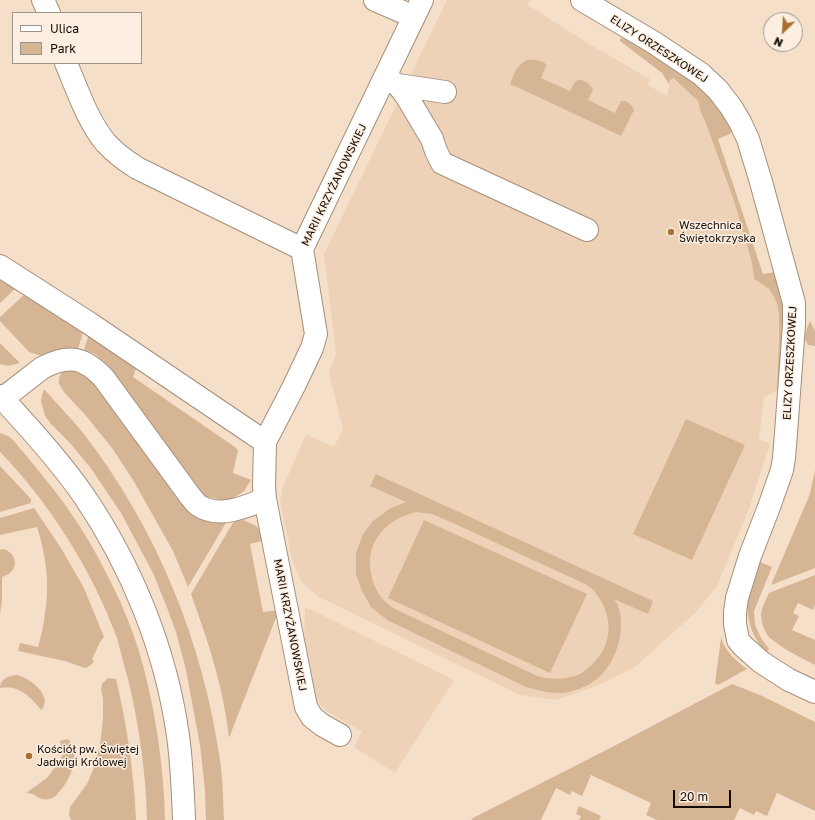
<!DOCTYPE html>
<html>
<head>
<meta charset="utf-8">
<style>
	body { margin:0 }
	#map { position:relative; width:815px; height:820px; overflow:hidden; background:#f6dfc9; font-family:"Golos Text",sans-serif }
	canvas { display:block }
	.legend { position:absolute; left:12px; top:12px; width:130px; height:52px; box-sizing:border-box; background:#fceee1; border:1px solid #9f9489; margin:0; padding:5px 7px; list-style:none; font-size:12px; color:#140d06 }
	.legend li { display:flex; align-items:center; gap:8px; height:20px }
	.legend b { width:20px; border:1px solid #9f9489 }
	.north { position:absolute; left:763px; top:12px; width:40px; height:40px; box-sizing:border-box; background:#fceee1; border:1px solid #9f9489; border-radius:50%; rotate:205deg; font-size:11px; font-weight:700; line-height:16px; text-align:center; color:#140d06 }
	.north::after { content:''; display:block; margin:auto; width:14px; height:18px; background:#aa7030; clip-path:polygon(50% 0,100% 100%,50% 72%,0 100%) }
	.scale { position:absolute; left:673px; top:790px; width:58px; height:18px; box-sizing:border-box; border:2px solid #140d06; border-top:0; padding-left:5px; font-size:12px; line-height:14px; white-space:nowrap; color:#140d06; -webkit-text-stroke:3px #fceee1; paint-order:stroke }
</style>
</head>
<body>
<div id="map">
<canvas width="815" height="820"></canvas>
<ul class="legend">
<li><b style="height:5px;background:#fff"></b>Ulica</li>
<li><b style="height:11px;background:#d6b595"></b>Park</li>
</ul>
<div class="north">N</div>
<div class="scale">20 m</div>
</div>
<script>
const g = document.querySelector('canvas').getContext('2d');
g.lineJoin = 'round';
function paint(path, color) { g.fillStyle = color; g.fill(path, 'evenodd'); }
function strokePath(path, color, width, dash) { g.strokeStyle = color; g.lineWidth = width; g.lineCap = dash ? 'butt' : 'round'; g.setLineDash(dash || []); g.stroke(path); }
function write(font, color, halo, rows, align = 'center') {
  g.font = font + ' "Golos Text",sans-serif'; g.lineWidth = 3; g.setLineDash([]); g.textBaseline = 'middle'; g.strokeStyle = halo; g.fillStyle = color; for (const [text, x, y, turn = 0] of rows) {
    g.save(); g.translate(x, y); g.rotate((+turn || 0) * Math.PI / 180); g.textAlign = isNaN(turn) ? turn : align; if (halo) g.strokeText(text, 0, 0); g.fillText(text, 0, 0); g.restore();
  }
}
paint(new Path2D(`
	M447,0H530L528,5L589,44L650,79L648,85L667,96L670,80L672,78L698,101L701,113L705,121L734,201L752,263L754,279L769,289L774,297L777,304L779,315L777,391L764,397L759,439L770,444L749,509L717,586L697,611L635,667L599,685L556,700L520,695L317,596L301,581L293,563L280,501L283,487L306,434L334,447L343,429L329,373L336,354L324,254Z
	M305,608L312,610L454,680L395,773L354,747L362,731L329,713L314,698L304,645Z`), '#eed2b7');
paint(new Path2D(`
	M622,38L626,39L633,42L683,72L708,93L718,107L732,131L730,134L718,139L763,274L776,272L782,301L785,316L782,389L777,391L779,336V315L777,304L774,297L769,289L754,279L752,263L734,201L705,121L701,113L698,101L673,78L670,80L669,84L662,73L620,41V39Z
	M527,60C534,59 541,60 546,64V66L541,78L570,91C572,88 574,82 577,80C583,78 592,85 593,90L588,100L615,113L621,101C627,100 632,105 634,110L621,136L515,86L510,85C514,74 515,66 527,60Z
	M0,276L17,287L0,303Z
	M26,293L84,329L78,349H61L42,356L29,352L0,321V317Z
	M810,321L815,331V346L808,345C802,336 807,329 810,321Z
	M90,331L138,363L133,377L235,447L238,450L233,473L251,480L244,491L232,499L221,500L205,496L197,490L187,479L108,365L95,354L84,350Z
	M0,343L20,363L7,366L0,364Z
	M71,369L87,374L227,521L188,587L173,551L133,480L112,448L87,417L64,392L59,384V378L63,370Z
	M44,389C57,404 71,418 84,434C157,529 203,642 220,760C223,779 223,800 224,820H206L205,791L200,745L186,670L176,632L166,605L153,573L121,513L90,467L69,442L51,424L45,416L41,401L42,395Z
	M686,419L745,445L692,560L633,534Z
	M0,433C4,434 8,436 11,438C16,443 20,449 25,454C32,463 39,471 46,480C77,517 100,558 120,601C130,624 139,648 145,673C157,721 164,771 165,820H147C146,773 139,725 128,679C124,666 121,652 117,638C114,630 110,621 107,613C82,555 44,497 0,452Z
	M0,466L31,499V503L0,512Z
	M815,470V568L771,585L810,494Z
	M376,474L653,601L648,614L614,599C622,609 622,625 620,637C615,662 600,684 575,690C571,691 566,693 562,693C550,694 538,690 526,687L387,620L371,607L362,591L356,574V553L363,534L373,521L389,509L406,502L370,486ZM416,512L432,514L453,523L585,584C588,586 592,588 595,592C615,617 613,648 588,668C585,670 583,672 580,674C571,678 557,680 547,678C543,678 539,676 535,675L393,608C389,605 385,602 382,598C376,591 372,581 371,573C366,548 379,528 401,517C405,515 411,514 416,512Z
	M34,508L61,548L84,588L104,637L100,642L92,659L94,662L89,666L86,668L82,667L65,661L18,651L20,643L38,647C41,636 44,625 45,613C50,584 46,555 37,527L0,535V518Z
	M243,520C255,525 261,527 265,540L250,544L263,612L279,610L229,738C224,689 208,641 191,594L234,521Z
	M424,520L587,594L550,673L388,598Z
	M3,549C20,554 18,573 2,577V600L0,614V550Z
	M760,562L772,567L754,611L755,625L761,638L769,649L766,653C741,624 744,594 760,562Z
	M815,575V605L813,610L798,603L793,613L799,616L792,630L815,640V665C800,657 782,649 769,637C764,632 761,621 761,614C762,607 766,599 769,593Z
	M721,638C726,652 735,660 747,669L718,685L715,683Z
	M16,675C28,676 55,697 41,710C31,697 18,684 0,688C0,679 8,676 16,675Z
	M108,678L116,679C127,725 134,772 136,820H71L69,815L70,807L87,784L93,770L100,745L103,719V699L101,689L102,684Z
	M732,684L760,695L815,722V811L777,793L767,816L756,811L754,815L740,808L734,820H657L646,815L651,803L591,775L582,796L572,791L570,795L556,788L541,820H474L471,819L614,746Z
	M68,739C81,753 71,780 59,792C56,796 54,798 49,799C46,800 41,799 37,797C36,796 34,794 32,794C30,793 28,793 26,793L47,778L59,762L63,754L60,741Z
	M579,806L601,816L599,820H579L581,816L576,814Z`), '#d6b595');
const minor = new Path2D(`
	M43,0L49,13
	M375,0L414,17
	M582,0L653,42L701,74L718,90L731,107L740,122L748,139L761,182L794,303V325L786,433L784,458L782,470L769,507L750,556L737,598L735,612V624L738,640L743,646L761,662L789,680L815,692
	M66,63C77,89 88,122 106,143C115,153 126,161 137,168L302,249
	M385,78L398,85L407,97L432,139L436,151L442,163L587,230
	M398,85L445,92
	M0,266L89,323L265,442
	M0,396C30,428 59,460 84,496C132,567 166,650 178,736C182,764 183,792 184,820
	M2,399L42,368C57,360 74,355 88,365C94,368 98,373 103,377L190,496C193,499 195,503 198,505C218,519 246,507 265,499
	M340,735L322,725L312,717L306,707L265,499L264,486L265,442L294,386L312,348L316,334L302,249L422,0`);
strokePath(minor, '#a48f7b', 24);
strokePath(minor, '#fff', 22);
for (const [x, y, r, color] of [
	[671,232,4,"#aa7030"],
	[29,756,4,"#aa7030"]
]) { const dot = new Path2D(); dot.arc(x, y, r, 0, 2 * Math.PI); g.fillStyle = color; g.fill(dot); strokePath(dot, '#fceee1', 1.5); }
write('11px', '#140d06', '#fceee1', [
	["ELIZY ORZESZKOWEJ",659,49,33],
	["MARII KRZYŻANOWSKIEJ",334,185,-64],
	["ELIZY ORZESZKOWEJ",790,363,-87],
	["MARII KRZYŻANOWSKIEJ",290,625,79]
]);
write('11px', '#140d06', '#fceee1', [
	["Wszechnica",679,226],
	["Świętokrzyska",679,239],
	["Kościół pw. Świętej",37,750],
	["Jadwigi Królowej",37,763]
], 'left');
</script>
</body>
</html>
